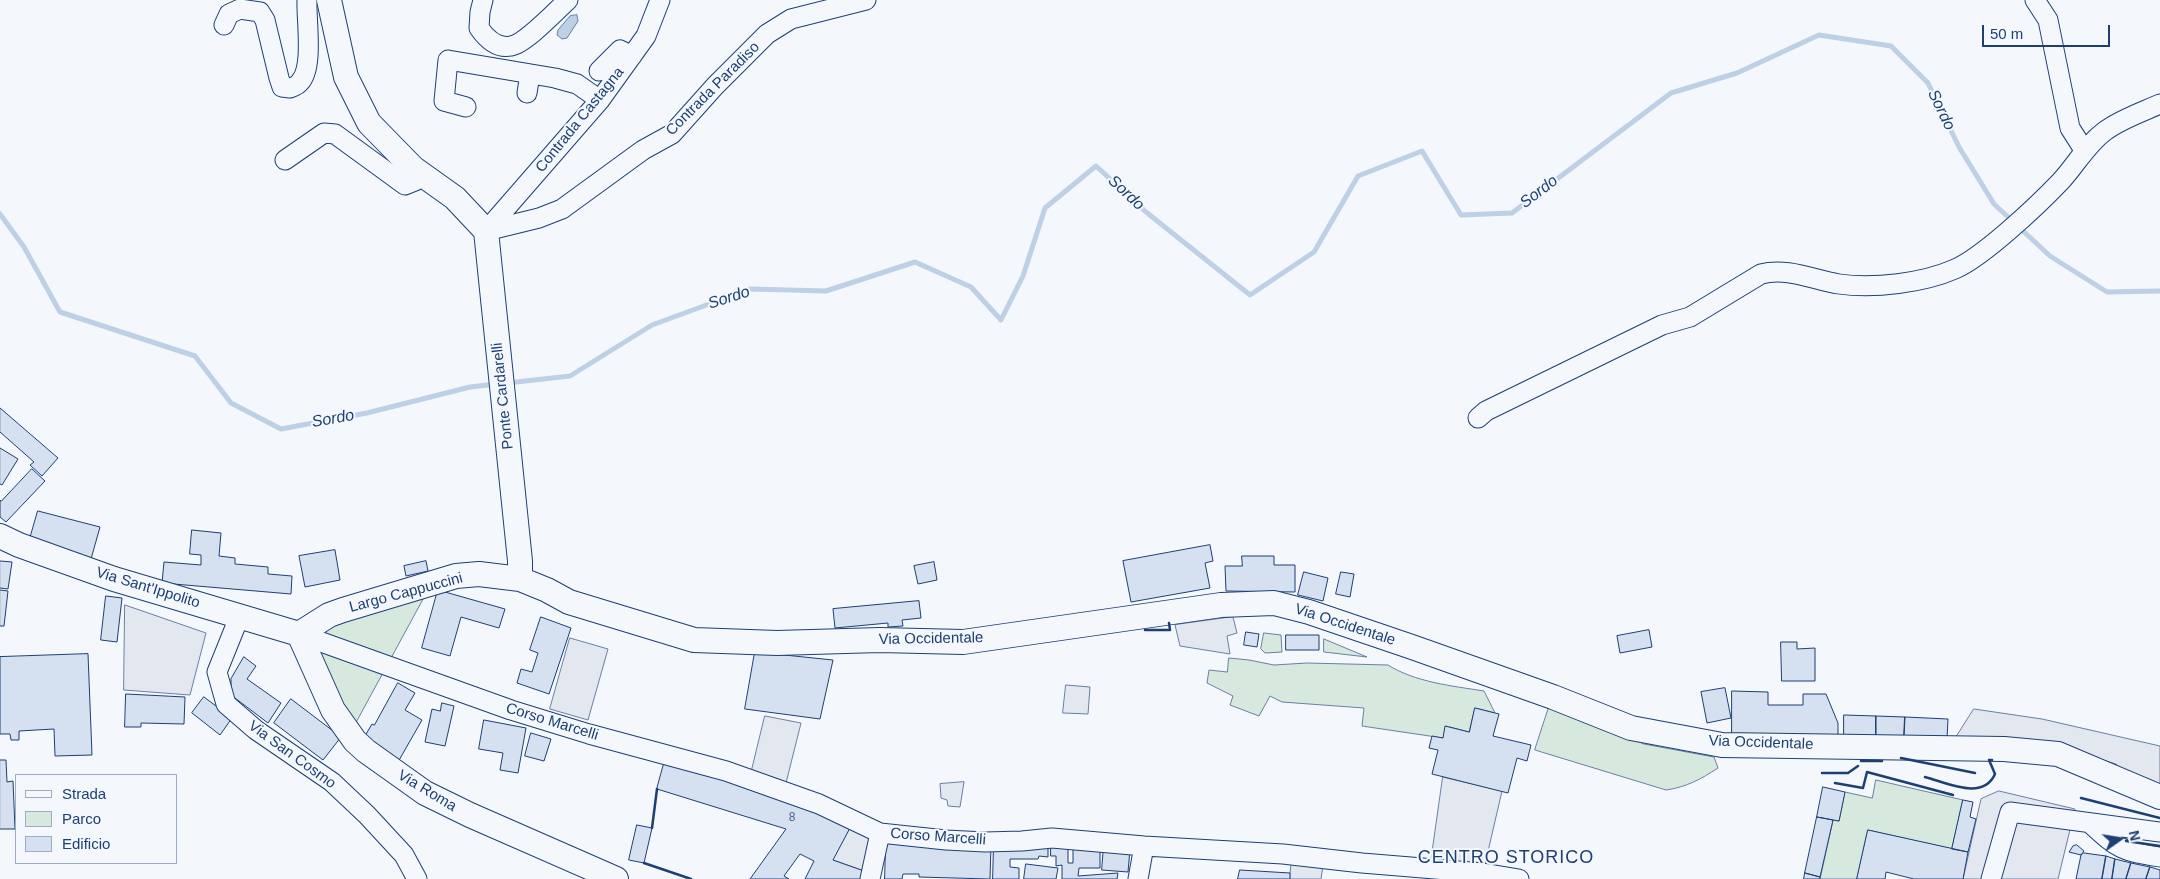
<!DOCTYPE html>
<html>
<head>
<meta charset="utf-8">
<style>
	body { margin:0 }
	#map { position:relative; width:2160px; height:879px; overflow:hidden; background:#f4f7fb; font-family:Arial,sans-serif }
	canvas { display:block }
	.legend { position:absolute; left:15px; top:774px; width:162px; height:90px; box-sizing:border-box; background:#f4f7fb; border:1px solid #9eadc5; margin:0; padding:6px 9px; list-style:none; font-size:15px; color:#1d3f73 }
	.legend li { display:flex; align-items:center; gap:10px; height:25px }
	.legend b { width:25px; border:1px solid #9eadc5 }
	.north { position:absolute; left:2095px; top:814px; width:50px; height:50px; -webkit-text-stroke:4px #f4f7fb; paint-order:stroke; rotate:77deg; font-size:14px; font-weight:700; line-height:20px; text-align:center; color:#1d3f73 }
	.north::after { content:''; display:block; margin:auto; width:18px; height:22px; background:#1d3f73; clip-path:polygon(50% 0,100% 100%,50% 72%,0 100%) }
	.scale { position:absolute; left:1982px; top:25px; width:128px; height:22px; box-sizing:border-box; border:2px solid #1d3f73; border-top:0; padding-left:6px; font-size:15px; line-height:18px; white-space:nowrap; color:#1d3f73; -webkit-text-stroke:4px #f4f7fb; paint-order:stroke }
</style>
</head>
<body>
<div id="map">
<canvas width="2160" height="879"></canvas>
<ul class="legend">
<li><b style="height:6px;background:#f4f7fb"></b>Strada</li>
<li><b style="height:14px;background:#d7e8df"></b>Parco</li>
<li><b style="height:14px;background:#d5e0f0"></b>Edificio</li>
</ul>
<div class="north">N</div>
<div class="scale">50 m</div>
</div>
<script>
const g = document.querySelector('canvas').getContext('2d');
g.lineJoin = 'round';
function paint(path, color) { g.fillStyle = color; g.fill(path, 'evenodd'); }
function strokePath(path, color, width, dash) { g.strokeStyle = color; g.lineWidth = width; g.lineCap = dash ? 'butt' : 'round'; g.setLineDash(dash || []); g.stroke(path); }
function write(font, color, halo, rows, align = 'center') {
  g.font = font + ' Arial,sans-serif'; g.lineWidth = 4; g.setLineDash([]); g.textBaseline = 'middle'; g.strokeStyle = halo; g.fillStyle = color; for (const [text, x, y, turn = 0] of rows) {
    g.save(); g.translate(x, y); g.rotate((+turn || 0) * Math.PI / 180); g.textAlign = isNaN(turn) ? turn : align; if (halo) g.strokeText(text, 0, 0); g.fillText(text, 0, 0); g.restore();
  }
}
const green = new Path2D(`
	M428,590L353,728L341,714L315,639L323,627Z
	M1264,633L1281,635L1282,652L1265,653L1261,649Z
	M1324,639L1367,657L1324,652Z
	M1229,658L1249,660L1274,665L1307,663L1388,665C1415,682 1452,686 1484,691L1495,713L1475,708L1469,732L1446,726L1443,738L1362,726L1364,708L1282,702L1270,696L1259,716L1230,705L1233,696L1207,683L1209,670L1227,672Z
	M1549,707L1609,729L1644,744L1714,757L1718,768C1701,779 1687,787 1666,790L1535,750Z
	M1876,780L1963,800L1952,849L1868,830L1857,879H1820L1833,820L1839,821L1845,792L1872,798Z`);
paint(green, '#d7e8df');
strokePath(green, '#687fa3', 1);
const parking = new Path2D(`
	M125,605L206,633L190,695L124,690Z
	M1233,617L1237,633L1227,636L1230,654L1180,646L1175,625Z
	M570,638L608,649L588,720L550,709Z
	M1066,685L1090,687L1088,714L1063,713Z
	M1974,709L2042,719L2160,746V784L2119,767L2116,764L2059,747L1955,739Z
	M765,716L801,723L785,787L750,778Z
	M1443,777L1502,791L1483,873L1430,869Z
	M964,782L960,807L948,806L947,800L941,798L940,784Z
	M1999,791L2075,809L2058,879H1963L1981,799Z
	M851,826L875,836L864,871L833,860Z
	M1292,855L1324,859L1321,879H1290Z`);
paint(parking, '#e3e8f0');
strokePath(parking, '#687fa3', 1);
const water = new Path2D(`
	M577,15L578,21L567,38L562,39L557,35L558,30L570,16Z`);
paint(water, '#bed0e5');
strokePath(water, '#687fa3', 1);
strokePath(new Path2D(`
	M0,214L24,247L60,312L195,356L231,403L281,429L367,413L470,387L496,384
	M507,383L570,376L652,325L750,289L826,291L915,262L971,287L1001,320L1023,276L1045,208L1096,166L1146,212L1250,295L1314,252L1358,176L1422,151L1461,215L1512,213L1671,93L1737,73L1819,35L1891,46L1928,83L1959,147L1994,204L2050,256L2107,292L2160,291`), '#bed0e5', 5);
const building = new Path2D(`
	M0,408L58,458L42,476L30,465L34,462L0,432Z
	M0,448L18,459L2,485L0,484Z
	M32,469L45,481L6,522L0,517V500L1,501Z
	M38,511L100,527L91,559L29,542Z
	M192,530L221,533L219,556L235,558V564L268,567V574L292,576L291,594L162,583L164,562L201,565V555L190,554Z
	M1210,545L1213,561L1205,563L1210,588L1131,602L1123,561Z
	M335,550L340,580L305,587L299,556Z
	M1242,556H1274V565H1295V592L1226,591L1225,566H1242Z
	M0,561L12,562L8,589L0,588Z
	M426,561L428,571L406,576L404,566Z
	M934,562L937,580L918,584L914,566Z
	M1304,572L1328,578L1323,601L1298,595Z
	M1341,572L1354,574L1350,597L1336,594Z
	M0,590L8,591L4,626H0Z
	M438,590L505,609L499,628L461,617L450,656L422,648Z
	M106,596L122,598L117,642L101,640Z
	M919,601L921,618L902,620L903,626L888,627V623L835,628L833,609Z
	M541,617L571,628L549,694L517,683L521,669L532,672L538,653L530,650Z
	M1649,630L1652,647L1620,653L1617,636Z
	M1246,632L1259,634L1257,647L1244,645Z
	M1286,635H1319V650H1286Z
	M1781,642H1797V649L1815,648V681H1782Z
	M755,652L833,660L820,719L745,709Z
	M88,654L92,755L55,756L54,729L19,731V740H11L10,734H0V657Z
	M244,657L256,666L247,679L281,703L268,723L231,695V679Z
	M398,683L415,693L405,710L422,720L398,762L362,741L372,724L374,725Z
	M1725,688L1731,718L1707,723L1701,692Z
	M1732,691L1768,692V705H1803V694H1826L1838,723V736L1732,734Z
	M126,694L185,697L184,724L141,723V727H125Z
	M204,697L232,718L220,735L192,713Z
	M291,699L341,737L323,760L274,723Z
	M442,703L454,706L445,746L425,742L432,709L440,711Z
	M1475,708L1499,714L1493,736L1531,745L1527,761L1517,758L1508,793L1432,774L1438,750L1429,748L1432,736L1443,738L1445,726L1469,732Z
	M1844,715L1876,716V737H1844Z
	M1876,716L1905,717L1904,738L1876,737Z
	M1905,717L1948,719L1947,739L1904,738Z
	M484,720L526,728L518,773L500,770L503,753L479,749Z
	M531,733L551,739L544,761L525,756Z
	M0,760H6L7,782L13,781L15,829H0Z
	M665,760L748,785L851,826L833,860L864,871L861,879H805L814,861L800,854L784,876L789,879H750L786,829L657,789Z
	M1823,787L1845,792L1839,821L1817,817Z
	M1963,800L1973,802L1970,817L1976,819L1968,852L1952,849Z
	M1817,817L1833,820L1820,877L1805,873Z
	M637,825L652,828L644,863L629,860Z
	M1868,830L1968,852L1963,879H1914L1886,872L1885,879H1857Z
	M886,843L991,844L990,879L919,877V874H903L902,879H885Z
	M994,843L1048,845V857L1039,856L1038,859H1010V867L1019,868V879H993Z
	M1051,843H1068V863H1073V843H1100V868H1079L1078,876L1118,873L1117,879H1062V865L1056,866V856H1051Z
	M1104,845L1130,849L1128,872L1102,870Z
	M2077,845L2084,851L2081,855L2069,852L2073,846Z
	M2084,853L2106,856L2102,879H2076L2081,855Z
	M2106,856L2115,859L2112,879H2102Z
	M2115,859L2131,863L2126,879H2112Z
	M2131,863L2150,867L2146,879H2126Z
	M1026,864L1058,868L1056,879H1024Z
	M2150,867L2160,870V879H2146Z
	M1240,870L1290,873V879H1238Z
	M1805,873L1820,877V879H1804Z`);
paint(building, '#d5e0f0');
strokePath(building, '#1d3f73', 1);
const minor = new Path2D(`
	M483,0L480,12L479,28C486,38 497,49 511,46C525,44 556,11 568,0
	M2035,0L2048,20L2070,128L2084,150
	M224,25L229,14L240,9L260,12L265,20L279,78L282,87L290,88C293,87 298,85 300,82C314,67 306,20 307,0
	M599,71L620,50L632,56
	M527,93L530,74
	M466,107L444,101L448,60L555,78L577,84L600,100
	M285,160L324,133L335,134L405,185L415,181L423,175
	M486,231L539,218L562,209L643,150L672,134L715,86L767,34L791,19L866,0
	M486,231L600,100L646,36L660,0
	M1478,418L1486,411L1662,325L1690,317L1761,274C1787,267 1814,280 1839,284C1874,289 1923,283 1955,269C1983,257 2038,205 2060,182C2076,165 2086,145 2105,131C2121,119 2142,112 2160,104
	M240,615L217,672L226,704L256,730L332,782L367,815L404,855L417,879
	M299,634L511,710L589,734L726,771L819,804L880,833L946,840L985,842L1022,841L1052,838L1144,846L1283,854L1362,863L1483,873L1519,879
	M2091,824C2119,850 2122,851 2160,857
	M870,879L880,833
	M1138,879L1144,846
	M1991,879L2010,812L2160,832`);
const major = new Path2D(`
	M329,0L346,77L369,123L413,168L455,198L486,231L520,561V579
	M0,536L19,545L114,579L299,634
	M299,634L329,615L343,610L456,576L479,574L520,579L547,590L569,602L694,640L777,643L880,640L963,642L1221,605L1274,603L1309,612L1412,647L1553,697L1631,728L1722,745L2004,749L2058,754L2160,797
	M299,634L333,710L355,741L366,751L425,793L470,815L616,879`);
strokePath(minor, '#1d3f73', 21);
strokePath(major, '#1d3f73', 26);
strokePath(minor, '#f4f7fb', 19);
strokePath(major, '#f4f7fb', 24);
strokePath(new Path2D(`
	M1145,630H1170L1169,623
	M1901,758L1975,773
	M1861,761H1882
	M1822,773H1848L1858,766
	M1925,777C1948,783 1983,801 1995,774L1989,760H1992
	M1835,783L1863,788L1867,772L1953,795
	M2081,798L2160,818
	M652,828L657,789
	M2126,841L2160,846
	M644,863L691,879`), '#1d3f73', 2.5);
write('12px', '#4b6792', null, [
	["8",792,818]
]);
write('15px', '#1d3f73', '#f4f7fb', [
	["Contrada Paradiso",713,89,-45],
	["Contrada Castagna",580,120,-51],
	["Ponte Cardarelli",503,396,-96],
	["Via Sant'Ippolito",148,588,17],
	["Largo Cappuccini",406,593,-15],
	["Via Occidentale",1345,625,18],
	["Via Occidentale",931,639,-1],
	["Corso Marcelli",552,722,17],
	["Via Occidentale",1761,743,2],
	["Via San Cosmo",292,755,36],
	["Via Roma",427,791,31],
	["Corso Marcelli",938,837,4]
]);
write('italic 16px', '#1d3f73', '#f4f7fb', [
	["Sordo",1941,110,64],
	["Sordo",1539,192,-37],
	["Sordo",1126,193,43],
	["Sordo",729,298,-18],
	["Sordo",333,419,-10]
]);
g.letterSpacing = '1px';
write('18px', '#1d3f73', '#f4f7fb', [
	["CENTRO STORICO",1506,858]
]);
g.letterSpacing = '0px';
</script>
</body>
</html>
